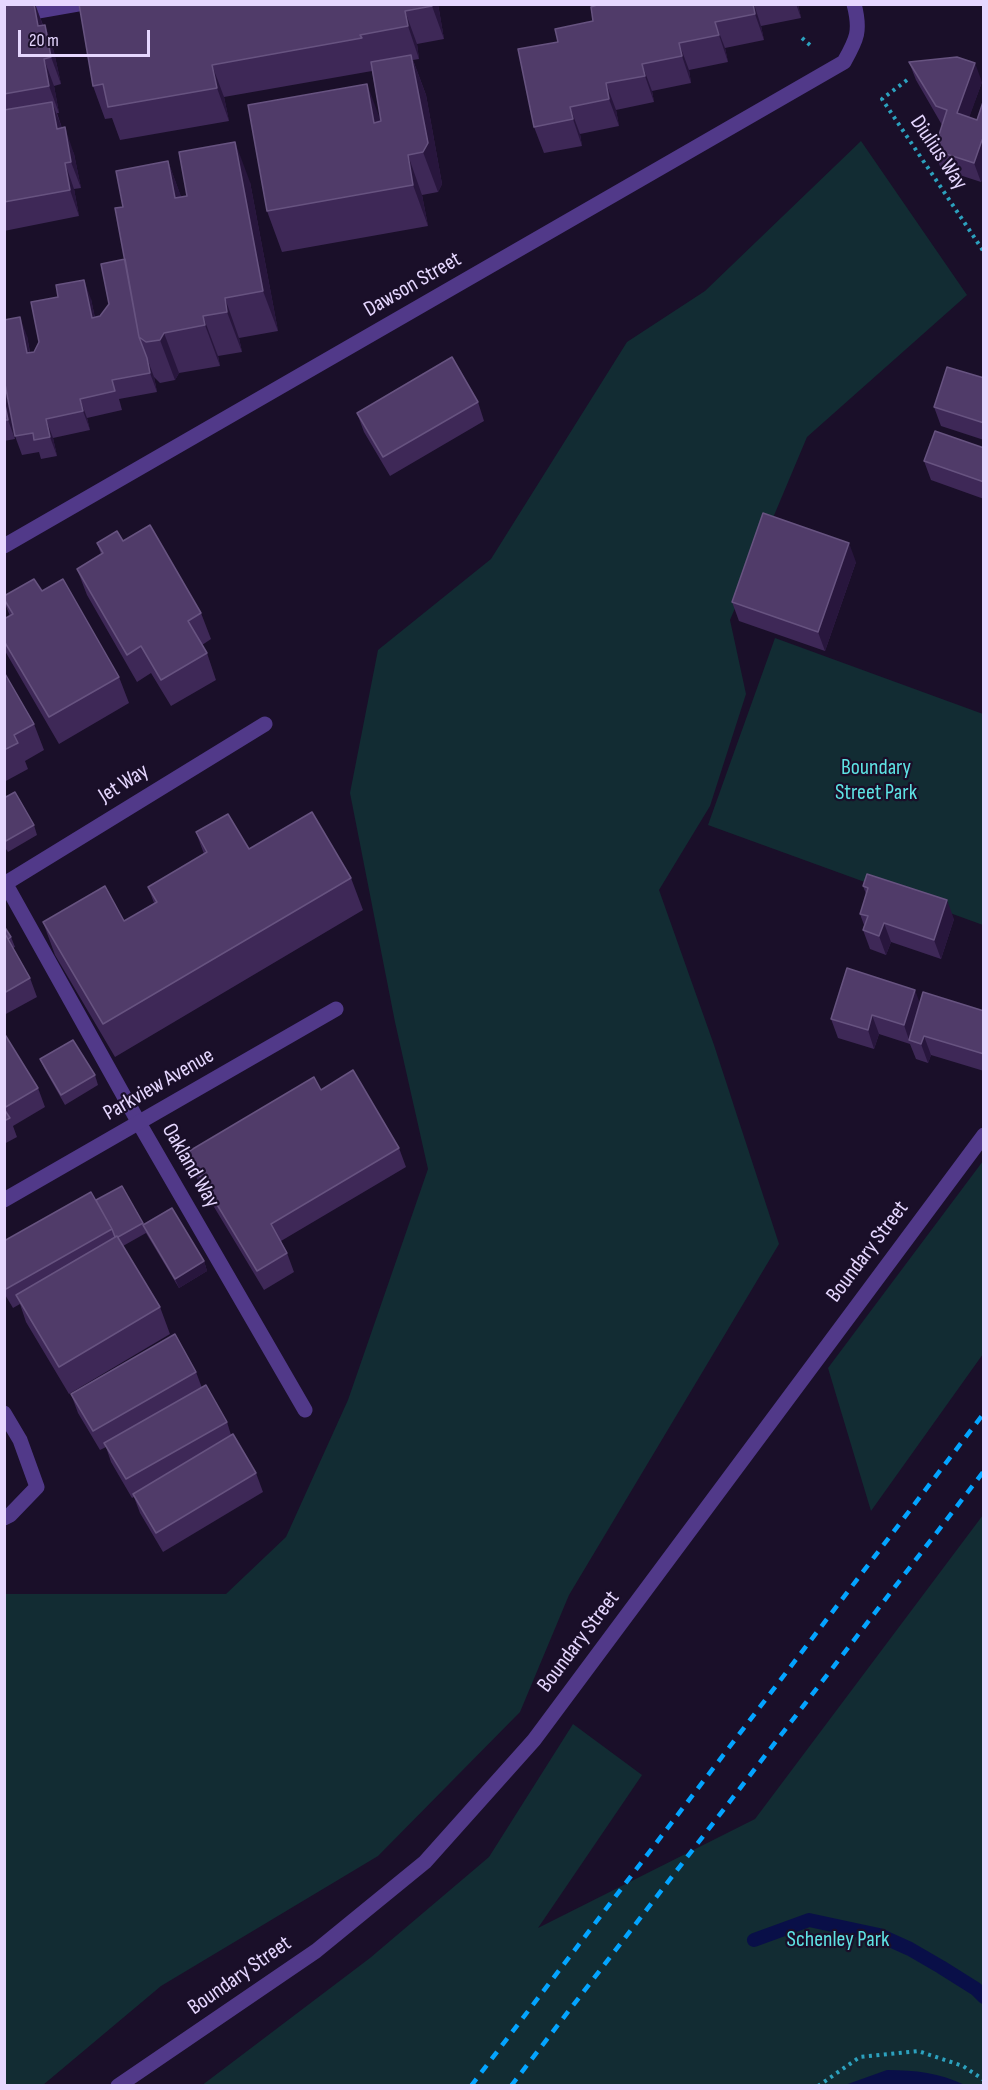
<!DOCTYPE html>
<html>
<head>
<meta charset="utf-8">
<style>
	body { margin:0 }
	#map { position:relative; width:988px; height:2090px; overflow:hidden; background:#1a0f29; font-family:"Sofia Sans Condensed",sans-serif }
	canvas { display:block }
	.frame { position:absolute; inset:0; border:6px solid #e6d7ff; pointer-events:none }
	.scale { position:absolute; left:18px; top:30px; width:132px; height:27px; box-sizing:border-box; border:3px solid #e6d7ff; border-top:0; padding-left:8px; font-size:18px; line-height:21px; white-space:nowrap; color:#e6d7ff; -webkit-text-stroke:4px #1a0f29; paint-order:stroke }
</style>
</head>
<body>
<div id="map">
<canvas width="988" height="2090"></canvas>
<div class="frame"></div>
<div class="scale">20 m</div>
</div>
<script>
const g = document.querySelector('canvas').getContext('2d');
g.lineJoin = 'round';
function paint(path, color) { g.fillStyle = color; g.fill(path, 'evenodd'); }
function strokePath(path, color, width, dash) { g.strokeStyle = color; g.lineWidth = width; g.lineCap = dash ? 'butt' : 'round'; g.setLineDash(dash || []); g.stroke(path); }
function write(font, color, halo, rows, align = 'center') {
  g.font = font + ' "Sofia Sans Condensed",sans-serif'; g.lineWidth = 4.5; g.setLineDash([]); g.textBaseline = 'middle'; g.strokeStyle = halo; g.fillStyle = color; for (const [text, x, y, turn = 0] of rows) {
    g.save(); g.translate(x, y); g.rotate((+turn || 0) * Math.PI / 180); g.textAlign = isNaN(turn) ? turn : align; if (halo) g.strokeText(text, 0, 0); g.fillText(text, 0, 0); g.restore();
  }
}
paint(new Path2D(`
	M861,141L967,295L807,437L730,620L746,694L710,806L659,890L714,1045L779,1244L569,1595L520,1712L378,1856L161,1986L43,2085H5L4,1594H226L286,1537L348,1400L428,1169L395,1022L350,793L378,650L491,559L627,342L705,291Z
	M775,638L983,714V925L708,825Z
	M983,1161V1354L871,1511L828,1368Z
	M983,1515V2085L201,2086L370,1958L489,1857L573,1724L642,1775L538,1928L755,1819Z`), '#122c33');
paint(new Path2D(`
	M887,2070C916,2070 939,2073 965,2085H845Z`), '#090f48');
strokePath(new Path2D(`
	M754,1940L809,1920L879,1935L910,1949L941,1967L976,1989L984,1997`), '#090f48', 14);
strokePath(new Path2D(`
	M802,38L810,45
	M907,80L882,99L984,252
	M818,2086L860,2057L918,2051L963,2066L984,2080`), '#2ca1be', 4, [3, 4.5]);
strokePath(new Path2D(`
	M4,17L78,4
	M4,881L139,1123L305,1410
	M6,883L265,724`), '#513989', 15);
strokePath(new Path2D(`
	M4,1200L336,1009
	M4,1413L20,1440L37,1487L10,1515L4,1518
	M118,2086L316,1951L425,1862L534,1740L984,1135`), '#513989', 15);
strokePath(new Path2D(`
	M4,546L844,62C857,39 861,31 854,4`), '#513989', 15);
strokePath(new Path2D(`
	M471,2086L984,1413
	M511,2086L984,1471`), '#03a4ff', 4.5, [9, 8]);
paint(new Path2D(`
	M4,4H35L43,25H45L54,52L61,84L54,86L59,113H57L62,128L74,154L81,188L74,189L79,216L4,231Z
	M79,4H438L444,39L417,44L419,59L413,60L426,95L442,184L438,192L422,195L428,226L282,252L267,211L381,121L372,71L224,97L229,121L120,140L112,118L105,119L93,86Z
	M600,4H798L801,18L761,26L764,40L725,48L728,62L689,70L691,83L652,91L654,102L616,110L619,126L580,134L582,146L544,153L534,127L558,42L593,21Z
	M909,62L982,82L969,117L977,120L984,99V175L981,182L941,169L934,150L942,125L916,80Z
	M168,161L181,197L250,182L278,331L239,338L242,352L218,356L220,366L179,373L175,380L160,383L154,377L157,392L119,399L122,410L87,418L90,430L53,438L57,456L41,459L39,452L22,455L15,436L27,336L30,352H34L91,299L95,318L100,316L109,304L125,259L123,207Z
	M984,378V440L941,426L934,407Z
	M4,384L15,439L4,441Z
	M478,402L484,421L390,476L364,432L357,413Z
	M984,448V499L931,480L924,461Z
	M123,541L201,613L211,639L202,645L207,653L216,680L171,706L151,673L137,682L87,595L77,569L101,554L97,543Z
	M856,562L825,651L739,621L732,602Z
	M42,591L119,677L129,703L59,744L5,651L4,619L10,616L4,601V596Z
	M4,672L34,724L44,750L25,761L28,769L4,782Z
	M4,798L34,825L37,835L8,852L4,846Z
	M196,832L249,849L351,878L363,910L115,1057L55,955L43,922L124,921L154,903L148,887L204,854Z
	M863,886L954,919L941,959L891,942L886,955L870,949L863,930L864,925L860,914L866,894Z
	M4,926L11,937L15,947L13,948L30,978L37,997L4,1015Z
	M920,1003L984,1011V1071L931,1055L928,1063L916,1059L910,1044L879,1034L874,1049L838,1038L831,1019Z
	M4,1033L38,1088L45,1107L13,1126L17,1137L4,1144Z
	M40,1059L95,1075L98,1085L65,1105L44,1068Z
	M321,1090L399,1148L406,1167L281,1241L287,1253L294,1272L264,1290L193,1172L186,1153Z
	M96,1200L143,1223L144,1225L204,1261L207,1271L179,1288L146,1233L123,1246L160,1307L170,1334L69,1394L26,1322L20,1304L13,1308L4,1293V1241Z
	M196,1372L202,1388L227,1422L231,1435L256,1473L263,1492L163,1552L140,1513L134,1497L132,1498L111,1462L106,1447L100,1450L78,1413L71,1394Z`), '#3e2857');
paint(new Path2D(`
	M34,4H35L43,26H38Z
	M432,4H438L444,39L432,6Z
	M753,4H754L761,26L764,40L755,14Z
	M796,4H798L801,18Z
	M405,11L417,44L419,59L408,26Z
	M715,22L725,48L728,62L719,35Z
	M45,25L54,52L61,84L51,57Z
	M679,43L689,70L691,83L682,56Z
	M411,55L426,95L442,184L438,192L423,152Z
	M44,59L54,86L59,113L49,86Z
	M975,63L982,82L964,132L957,113Z
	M642,64L652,91L654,102L645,76Z
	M212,65L224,97L229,121L217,88Z
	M606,83L616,110L619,126L609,99Z
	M367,84L382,124L374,123Z
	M52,102L62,128L57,129Z
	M570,107L580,134L582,146L573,119Z
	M65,127L74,154L81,188L71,162Z
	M982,140L984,145V175L981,182L974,163Z
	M235,142L250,182L278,331L263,291Z
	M408,155L422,195L428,226L413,185Z
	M168,161L183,202L175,198Z
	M65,163L74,189L79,216L70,190Z
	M84,280L91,299L99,337L92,318Z
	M225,298L239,338L242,352L227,312Z
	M203,316L218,356L220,366L205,325Z
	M20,317L27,336L33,372L27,353Z
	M164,333L179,373L175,380L160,340Z
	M147,358L154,377L157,392L150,373Z
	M4,384L15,439L8,420L4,400Z
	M80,399L87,418L90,430L83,411Z
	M46,419L53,438L57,456L50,437Z
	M849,543L856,562L825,651L818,632Z
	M947,900L954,919L941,959L934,940Z
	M884,923L891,942L886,955L879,936Z
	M915,990L922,1009L909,1040L904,1025Z
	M872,1015L879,1034L874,1049L868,1030Z
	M924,1036L931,1055L928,1063L921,1044Z
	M204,1261L207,1271L179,1288L175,1279Z`), '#28163d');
const building = new Path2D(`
	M4,4H34L38,26L45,25L51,57L44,59L49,86L4,94Z
	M79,4H432V6L405,11L408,26L360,35L362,38L212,65L217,88L108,107L103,84L93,86Z
	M600,4H753L755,14L715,22L719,35L679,43L682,56L642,64L645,76L606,83L609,99L570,107L573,119L534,127L518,49L558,42L555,29L593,21L591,7Z
	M411,55L428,143L423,152L408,155L413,185L267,211L248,105L367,84L374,123L381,121L371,62Z
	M957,57L975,63L957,113L977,120L984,99V140H982L974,163L934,150L947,110L936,106L909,62Z
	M52,102L57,129L65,127L71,162L65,163L70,190L4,202V110Z
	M235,142L263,291L225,298L227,312L203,316L205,325L164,333L160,340L146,342L139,337L115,208L123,207L116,171L168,161L175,198L187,196L179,152Z
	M125,259L139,337L147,358L150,373L112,380L115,391L80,399L83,411L46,419L50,437L34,440L33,433L15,436L4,379V320L20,317L27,353L34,352L39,342L31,302L58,297L56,285L84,280L92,318L100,316L109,304L101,264Z
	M452,357L478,402L383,457L357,413Z
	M947,367L984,378V423L934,407Z
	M4,400L8,420H4Z
	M935,431L984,448V482L924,461Z
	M763,513L849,543L818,632L732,602Z
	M150,525L201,613L188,621L207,653L161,680L141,646L127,655L77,569L103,553L97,543L117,531L123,541Z
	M34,579L42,591L63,579L119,677L49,717L4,641V619L13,614L4,599V596Z
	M4,672L34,724L14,735L18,743L4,750Z
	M15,792L34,825L4,842V798Z
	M312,812L351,878L103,1024L43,922L105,886L124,921L157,902L148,887L207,852L196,832L228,814L249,849Z
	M867,874L947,900L934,940L884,923L879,936L863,930L868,916L860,914L868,888L863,886Z
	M4,926L11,937L8,939L4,932Z
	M4,932L30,978L4,993Z
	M847,968L915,990L904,1025L872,1015L868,1030L831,1019Z
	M923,992L984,1011V1054L924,1036L921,1044L909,1040Z
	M4,1033L38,1088L4,1108Z
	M73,1040L95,1075L61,1095L40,1059Z
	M353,1070L399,1148L271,1224L287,1253L257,1271L186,1153L314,1077L321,1090Z
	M4,1109L10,1118L4,1121Z
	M122,1186L143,1223L118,1237L117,1236L115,1237L112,1229L96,1200Z
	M91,1192L112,1229L6,1289L4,1286V1241Z
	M172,1208L204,1261L175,1279L143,1225Z
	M117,1236L160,1307L59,1367L16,1295Z
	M175,1334L196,1372L93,1431L71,1394Z
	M206,1385L227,1422L126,1479L104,1443Z
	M233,1434L256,1473L156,1533L133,1494Z`);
paint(building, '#503b69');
strokePath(building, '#675380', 1.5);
write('22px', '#e6d7ff', '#1a0f29', [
	["Diulius Way",938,153,56],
	["Dawson Street",413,285,-30],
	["Jet Way",124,784,-32],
	["Parkview Avenue",159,1085,-30],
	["Oakland Way",190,1166,60],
	["Boundary Street",868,1252,-53],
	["Boundary Street",579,1642,-53],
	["Boundary Street",240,1976,-35]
]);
write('22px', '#5ee3e4', '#1a0f29', [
	["Boundary",876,768],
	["Street Park",876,793],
	["Schenley Park",838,1940]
]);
</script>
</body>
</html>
